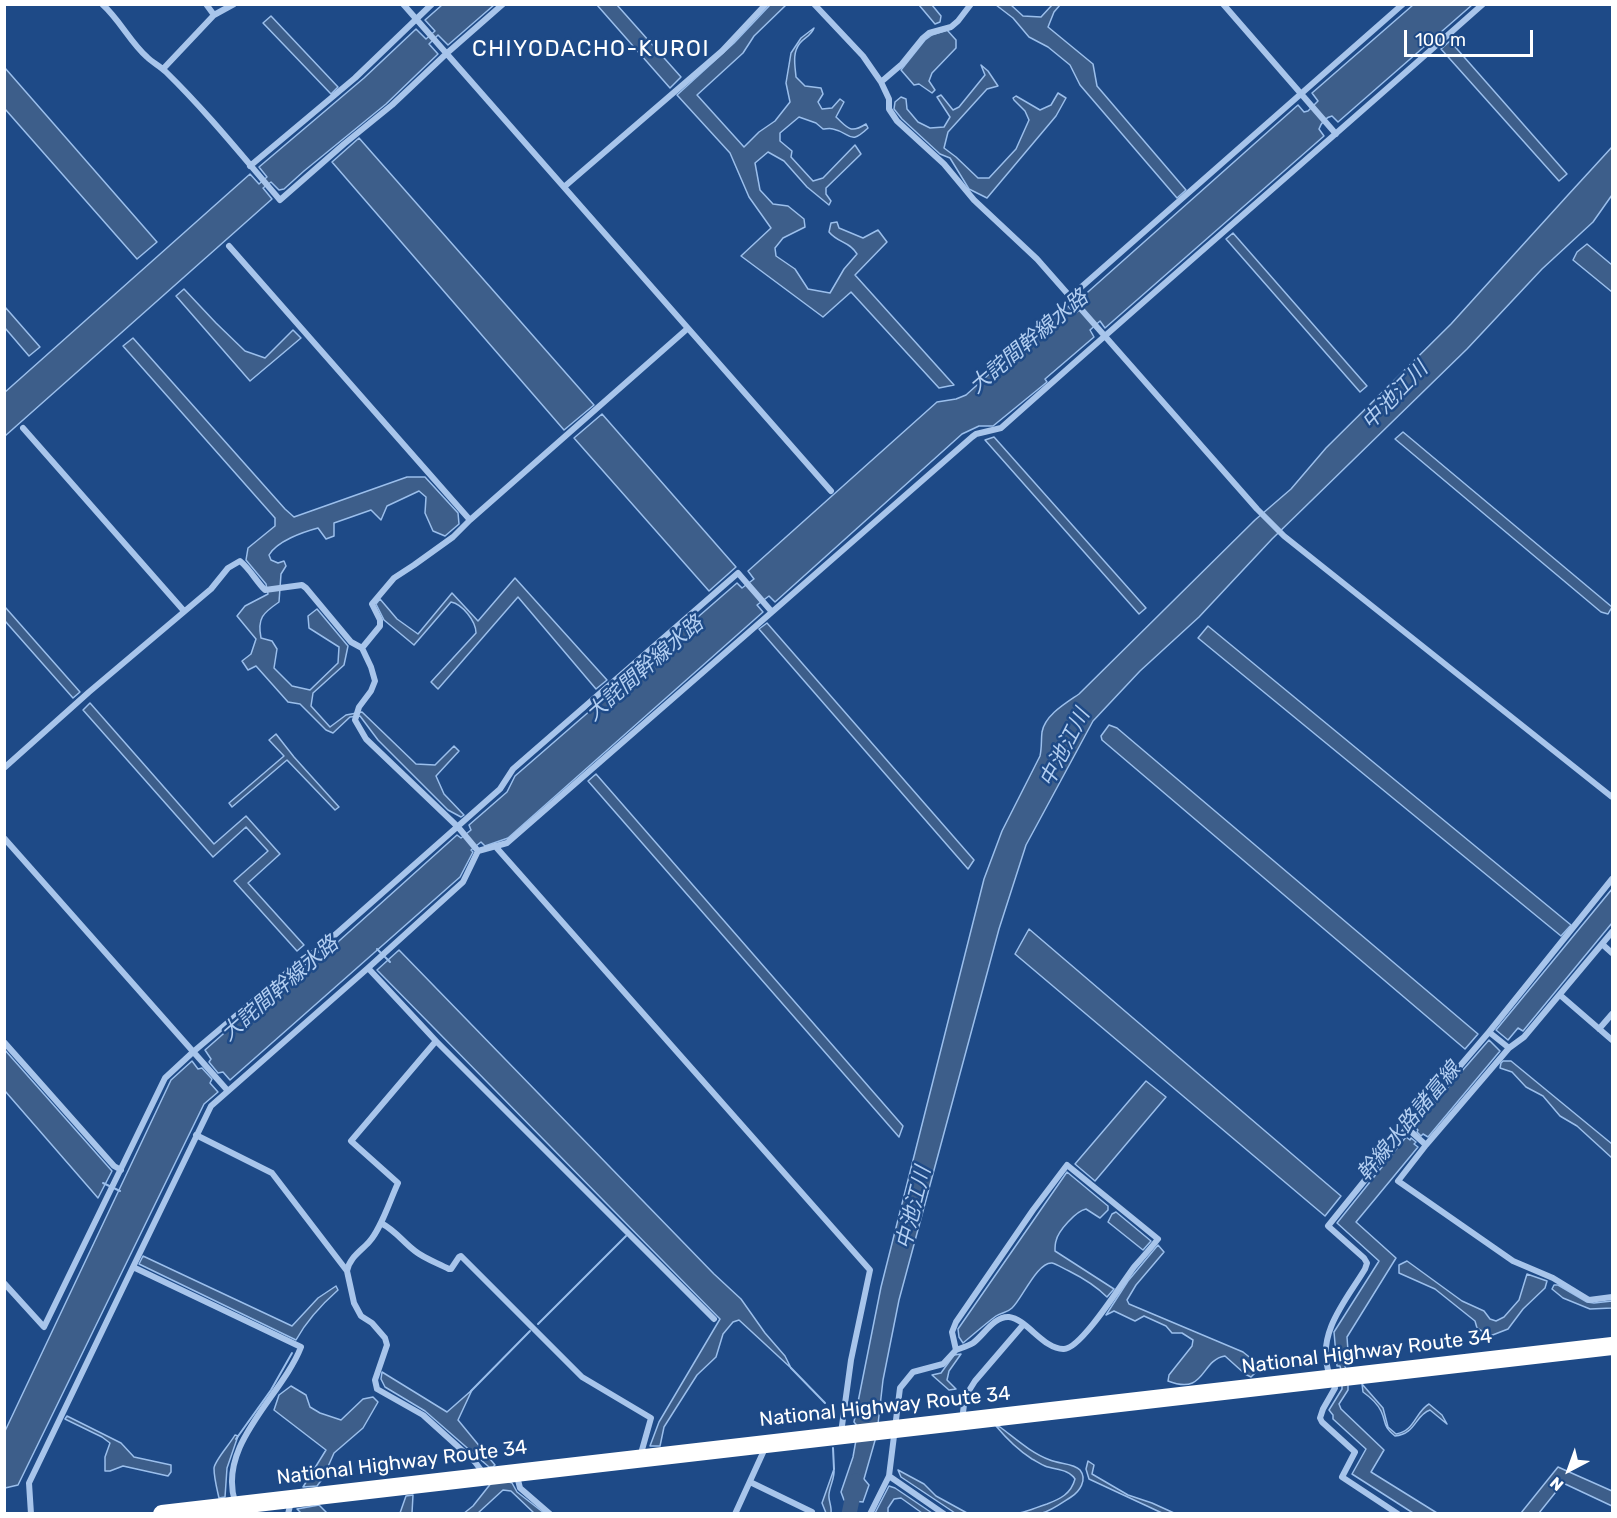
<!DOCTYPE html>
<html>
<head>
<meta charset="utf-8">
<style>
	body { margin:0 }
	#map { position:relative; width:1617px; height:1518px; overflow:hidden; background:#1e4a87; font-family:Rubik,sans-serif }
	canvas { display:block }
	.frame { position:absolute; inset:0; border:6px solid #fff; pointer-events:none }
	.north { position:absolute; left:1539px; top:1440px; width:60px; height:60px; -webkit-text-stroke:4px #1e4a87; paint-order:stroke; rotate:221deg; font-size:16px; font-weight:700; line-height:24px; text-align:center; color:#fff }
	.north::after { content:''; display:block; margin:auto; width:21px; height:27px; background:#fff; clip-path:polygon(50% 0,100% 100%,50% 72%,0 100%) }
	.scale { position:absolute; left:1404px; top:30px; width:129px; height:27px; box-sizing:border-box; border:3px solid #fff; border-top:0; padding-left:8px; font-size:18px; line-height:21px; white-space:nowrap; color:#fff; -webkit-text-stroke:4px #1e4a87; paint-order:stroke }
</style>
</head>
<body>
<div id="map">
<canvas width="1617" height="1518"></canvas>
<div class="frame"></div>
<div class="north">N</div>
<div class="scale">100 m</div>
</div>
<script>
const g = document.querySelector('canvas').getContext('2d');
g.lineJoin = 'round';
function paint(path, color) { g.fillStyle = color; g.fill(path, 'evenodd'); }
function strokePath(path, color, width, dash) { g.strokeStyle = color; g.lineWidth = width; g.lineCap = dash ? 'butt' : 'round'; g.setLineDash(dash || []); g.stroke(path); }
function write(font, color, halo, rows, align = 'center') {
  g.font = font + ' Rubik,"Noto Sans JP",sans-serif'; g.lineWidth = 5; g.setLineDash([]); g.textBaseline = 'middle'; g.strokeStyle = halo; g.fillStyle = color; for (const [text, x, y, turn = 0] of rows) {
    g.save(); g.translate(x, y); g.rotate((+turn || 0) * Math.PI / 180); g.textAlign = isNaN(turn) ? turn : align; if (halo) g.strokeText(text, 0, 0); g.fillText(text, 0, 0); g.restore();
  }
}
const water = new Path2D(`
	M442,5H494L448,45L438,35L429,44L438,54L386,104L304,171L284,189L279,190L271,182L263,188L272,199L5,436L4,393L250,174L259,184L267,177L259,167L364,78L416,29L426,39L435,31L425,20Z
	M597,5H617L681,77L670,88Z
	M770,5H790H786L754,36L743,53L697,95L744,147L759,132L775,121L790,102L786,83L791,53L801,38L814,28C811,36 805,37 800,43C792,53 795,65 796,77L805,86L821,88L823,94L818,102L822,109L832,108L840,99L844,102L836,117C848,128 850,134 866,124L868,128C849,146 852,133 833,129C830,128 826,129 823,129L816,123L799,117L780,133V141L792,151L791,157L813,181L823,178L855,145L861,154L826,188V194L831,201L829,205L807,187L784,161L768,152L755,163L760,190L773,204L788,206L804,219L805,227L783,238L775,248L776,256L795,269L808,289L830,293L844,269L857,254C849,241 838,243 829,232L831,223L837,222L839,228L863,238L878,230L887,242L855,275L954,385L939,388L851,292L823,317L741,256L771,228L749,197L730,153L677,95L734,43Z
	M919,5H932L941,16L940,22L935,24Z
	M996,5H1011L1023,16L1041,17L1052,5H1060L1054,12L1048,27L1093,64L1097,86L1186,190L1177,198L1080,85L1070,65L1048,47L1029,37L1013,18Z
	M1413,5H1472L1338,122L1332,116C1326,117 1321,123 1319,129L1324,136L1105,328L1100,321L1090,330L1094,337L1045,379L1047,382L993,426H979L962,434L775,602L769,596L757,605L763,612L508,838L485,846L481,842L471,850L473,852L460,877L230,1080L223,1072L218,1073L209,1062L211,1059L205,1050L299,967L320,958L457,835L461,838L471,830L469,825L507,792L515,776L737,583L742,588L754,579L748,571L937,402L956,399L966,395L1017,349L1023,350L1046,331L1047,322L1068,306L1075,314L1085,305L1080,299L1298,105L1304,112L1308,111L1318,101L1312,93Z
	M271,16L338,87L331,94L263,23Z
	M947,30L956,40V48L932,73L929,81L935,90L932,93L919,84L914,85L901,70L925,40L932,35Z
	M1450,41L1567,174L1559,181L1441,49Z
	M981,65L988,71L998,86L987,89L948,132L944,148L956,157L978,178H989L1016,149L1029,120L1025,111L1014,100L1013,98L1016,96L1040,110L1051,105L1058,93L1066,98L1056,116L987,198L969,189L950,158L940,154L902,119L894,109L895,102L901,97L906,99L907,109L918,122L930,128L944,127L950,117L937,97L941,95L953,110L959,107L985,75Z
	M5,68L157,242L137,259L5,109Z
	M359,138L594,405L564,430L332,162Z
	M1612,147V195L1593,222L1542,269L1467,349L1272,539L1199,617L1140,671L1093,721L1026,845L999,929L899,1300L883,1380L878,1424L859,1428L854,1422L881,1287L984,879L1002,831L1040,756C1042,747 1041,740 1042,732C1045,715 1066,703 1079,694L1255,520L1291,489L1326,448L1451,324L1568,195Z
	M1233,233L1367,386L1360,392L1226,239Z
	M1587,244L1612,265V292L1573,260L1577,252Z
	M184,289L216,323L245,351L265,358L293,330L301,338L250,381L176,296Z
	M5,307L40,347L29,356L5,328Z
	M133,338L285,509L294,517L407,477H425L458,513L459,524L445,536L433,531L425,513L426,497L419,491L387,506L381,520L371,510L334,523V536L326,539L318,528C303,532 277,541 269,555L271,560L278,563L284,561L286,566L281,574L279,602C263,613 257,618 261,638L272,641L277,649L274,668L292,686L310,690L338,663L339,647L309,628L308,616L317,609L348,646L344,665L313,693L311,706L330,727L346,715L362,712L416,764L435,765L454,746L459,751L436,776L444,794L464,815L461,817L448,810L378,740L360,716L350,717L333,733L326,730L300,704L288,702L256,666L248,670L242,661L251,654L256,639L237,616L245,606L268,594L266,584L246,560L248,548L275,526V518L123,346Z
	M602,414L736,567L709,591L574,438Z
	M1403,432L1612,607L1608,614L1601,612L1395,439Z
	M994,437L1146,608L1139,614L985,440Z
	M515,578L607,680L596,689L518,597L438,689L431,682L476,633C476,621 462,604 451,602L414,645L384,620L376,604L380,599L397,619L418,634L452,593L478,621Z
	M5,607L80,692L73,698L5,621Z
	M767,623L974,860L968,869L759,629Z
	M1208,626L1571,925L1561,936L1198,638Z
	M90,703L214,844L246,816L280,854L248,883L304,945L297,951L234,881L268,851L246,827L213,857L83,710Z
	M1109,725L1117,728L1478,1034L1465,1049L1102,740L1101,736Z
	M276,734L294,757L339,807L335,810L287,760L232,807L229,803L284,756L269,740Z
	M596,774L903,1126L899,1137L588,781Z
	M1612,889V923L1523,1031L1518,1028L1508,1040L1496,1030Z
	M1029,929L1341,1196L1325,1216L1015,954Z
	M399,950L714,1274L741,1299L765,1333L785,1356L791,1368L739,1320L733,1322L723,1334L716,1357L697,1375L676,1408L664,1427L660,1446H650L659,1422L720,1319L377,970Z
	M1489,1040L1500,1051L1428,1137L1423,1134L1421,1136L1417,1132L1418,1130L1414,1126Z
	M4,1049L112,1171L98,1198L5,1091Z
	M192,1061L198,1069L202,1068L212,1079L210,1083L218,1092L204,1104L18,1485L5,1488V1431L171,1080Z
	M1503,1061H1511L1612,1144V1158L1577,1126L1560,1116L1543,1096L1526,1087L1512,1072L1500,1068L1501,1063Z
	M1146,1081L1166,1097L1095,1181L1075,1164Z
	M1406,1137L1410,1140L1411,1138L1416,1142L1414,1144L1418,1147L1356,1222L1396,1258L1347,1337L1349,1365L1345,1366L1346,1370H1341L1340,1366H1337L1334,1332L1379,1261L1337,1223Z
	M1067,1172L1108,1206V1210L1100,1218L1086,1209C1076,1211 1058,1231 1056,1241C1055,1244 1055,1248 1055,1251L1114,1289L1107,1297C1096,1286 1083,1278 1069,1271C1064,1269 1057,1264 1052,1263C1037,1262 1022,1299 1012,1308C1007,1313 1002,1312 996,1316C985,1324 974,1334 963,1343L959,1337L958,1329Z
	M1116,1212L1151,1241L1143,1250L1108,1222L1112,1214Z
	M1158,1245L1164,1252L1136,1285L1127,1300L1129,1304L1243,1352L1253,1360L1255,1373L1251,1377L1245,1374L1225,1356C1200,1360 1206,1396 1168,1381L1169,1375L1192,1346L1193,1340L1182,1333H1172L1166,1326L1144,1316L1135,1321L1114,1311L1106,1315L1128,1281Z
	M143,1256L292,1326L318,1298L336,1286L338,1290C321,1305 307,1320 296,1340L139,1264Z
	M1407,1261L1462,1301L1484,1311L1490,1319L1496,1321L1504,1317L1519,1300L1527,1274L1547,1281L1545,1288L1523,1309L1508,1329L1490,1336L1477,1328L1475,1321L1435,1289L1399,1273V1265Z
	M1554,1285H1558L1587,1302L1594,1303L1612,1301V1308L1590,1309L1563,1298L1552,1289Z
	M961,1354L949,1371L947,1380L956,1389L949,1390L932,1375L941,1373L954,1355Z
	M382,1372L447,1412L472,1390L458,1420L495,1465L493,1467H489L425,1411L385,1387L381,1379Z
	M1342,1383H1348V1390L1339,1404L1341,1409L1384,1450L1371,1472L1437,1513H1413L1352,1474L1366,1449L1333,1419V1415L1329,1410L1342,1389Z
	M1362,1384L1383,1408L1388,1427L1396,1434C1415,1431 1415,1412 1429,1404L1442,1415L1447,1424L1430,1410C1415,1415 1416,1434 1395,1436C1382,1425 1387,1424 1381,1411C1377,1403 1370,1397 1363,1392Z
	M291,1386L306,1395L310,1407L320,1413L341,1420L363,1399L373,1397L378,1402L363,1428L334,1453L323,1478L317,1486L303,1487L326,1450L274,1410L279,1395Z
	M67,1416L121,1443L134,1457L171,1465V1472L168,1476L123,1466L110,1471H105V1457L110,1443L102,1437L65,1419Z
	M996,1426L1000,1427C1016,1439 1031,1453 1050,1460C1059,1464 1074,1463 1080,1470C1088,1480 1079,1492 1071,1497C1063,1502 1051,1511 1042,1513C1036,1515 1026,1513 1019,1513C1030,1511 1037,1507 1047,1504C1060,1499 1071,1494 1075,1479C1069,1469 1055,1470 1045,1466C1040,1464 1036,1461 1032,1459C1018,1450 1006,1438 996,1426Z
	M235,1435L238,1436L227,1468L225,1497L219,1498C217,1489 214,1478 214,1468C215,1460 230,1444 235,1435Z
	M876,1437L864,1479L869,1485L863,1502L844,1500L841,1492L853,1457L856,1440Z
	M1088,1461L1094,1465L1092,1474L1128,1495L1152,1503L1174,1513H1162L1089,1479L1086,1469Z
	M1558,1467L1612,1491V1506L1563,1483L1539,1513H1521Z
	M834,1469C835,1478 830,1485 829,1494C828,1500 832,1506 831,1513H826L822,1503Z
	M898,1470L924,1484L936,1496L967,1513H955L901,1477Z
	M506,1481L512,1483L517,1492L544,1513H534L511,1491L503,1490L478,1513L463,1514L473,1506L492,1482Z
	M889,1486L895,1488L932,1513H922L901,1498L894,1499L888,1508V1513H875Z
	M413,1495L412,1513H400L406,1496Z
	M319,1505L327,1513H301L297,1509Z`);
paint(water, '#3d5e8a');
strokePath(water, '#9bbfec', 1.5);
strokePath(new Path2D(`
	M377,949L390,962
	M103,1183L120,1191
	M538,1324L626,1236
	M791,1368L825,1403
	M471,1391L530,1331
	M236,1439L271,1390L292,1353
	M833,1448L834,1469`), '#9bbfec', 2);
strokePath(new Path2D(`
	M849,1514L856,1481`), '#3d5e8a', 15);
strokePath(new Path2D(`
	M102,4C120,20 130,42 147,57C153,63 160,66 166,72C207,112 243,157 280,200L344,144L392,105L446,54L503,4
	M206,4L214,15
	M403,4L831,491
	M814,4L863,56L881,82L889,99V109L897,121L944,164L974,200L1037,259L1257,509L1284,536L1612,797
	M1223,4L1336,134
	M163,69L214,15L234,4
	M881,82L902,64L923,38L929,33L951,27L958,21L971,4
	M250,166L355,78L432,4
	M564,187L722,51L766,4
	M229,246L470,520
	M1070,297L1403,4
	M23,428L184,611
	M362,648L380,626V620L372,604L394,578L414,565L453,537L470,520L687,329
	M4,768L89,692L211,589L228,568L240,561C250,569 256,581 265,590L302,585L306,588L351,642L362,648L371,667L375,681L371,691L359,707L355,720L366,739L458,827L478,851
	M4,838L228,1091
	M495,846L870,1270L851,1360L841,1433
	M1612,932L1524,1037L1509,1048L1426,1145L1398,1181L1513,1261L1553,1278L1589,1300L1612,1297
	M1602,944L1612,953
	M1560,995L1612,1040
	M1599,1029L1612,1014
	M1489,1032L1612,879
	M436,1041L714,1319
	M4,1042L114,1166L121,1170
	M1407,1128L1426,1145
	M196,1135L272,1173L347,1271L354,1303L361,1316L372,1323L385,1338L387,1345L375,1380L377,1389L423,1415L475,1462L484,1474
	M1067,1165L1158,1239C1150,1249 1142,1258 1134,1267C1122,1283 1081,1349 1064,1349C1044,1350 1027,1319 1009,1317C994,1316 984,1335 973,1343C968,1346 961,1348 956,1350L952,1332L956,1322L1033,1210Z
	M381,1223C396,1231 402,1241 415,1251C425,1259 438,1263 449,1269H451L459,1257L461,1256L582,1377L651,1418L640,1457
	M347,1271C349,1258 361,1251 369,1242C381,1229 390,1200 398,1183L351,1141L436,1041L368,968
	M4,1283L44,1327L165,1078L193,1052L303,959L319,949L500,789L513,769L738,573L772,612L972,437L976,434L1001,428C1160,286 1323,146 1483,4
	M962,1420L965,1397L975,1381L1023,1325
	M517,1476L520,1488L550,1514
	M889,1476L944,1514
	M750,1482L812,1512
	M235,1502C217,1444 282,1396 301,1347L133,1267L211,1106L368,968L463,882L478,851L507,843L772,612
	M31,1514L29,1483L133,1267
	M288,1514L291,1502
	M735,1514L766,1446
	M870,1514L889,1476L900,1388L913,1372L943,1364L956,1350
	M1398,1514L1342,1477L1355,1452L1322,1422L1320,1418L1323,1409L1335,1388C1333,1382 1330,1376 1328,1370C1317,1332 1347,1299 1365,1269L1367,1263L1364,1258L1328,1226L1407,1128L1489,1032L1509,1048`), '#a8c5eb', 6);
strokePath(new Path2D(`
	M162,1514L1612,1346`), '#fff', 18);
write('20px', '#fff', '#1e4a87', [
	["National Highway Route 34",1367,1352,-7],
	["National Highway Route 34",885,1407,-6],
	["National Highway Route 34",402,1463,-7]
]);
write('italic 21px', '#b3cff2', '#1e4a87', [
	["大詫間幹線水路",1029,342,-40],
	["中池江川",1395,396,-46],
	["大詫間幹線水路",645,669,-41],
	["中池江川",1065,748,-63],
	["大詫間幹線水路",280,989,-41],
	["幹線水路諸富線",1409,1122,-50],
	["中池江川",914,1208,-76]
]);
g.letterSpacing = '1.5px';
write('22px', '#fff', '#1e4a87', [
	["CHIYODACHO-KUROI",591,50]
]);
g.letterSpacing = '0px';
</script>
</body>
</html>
